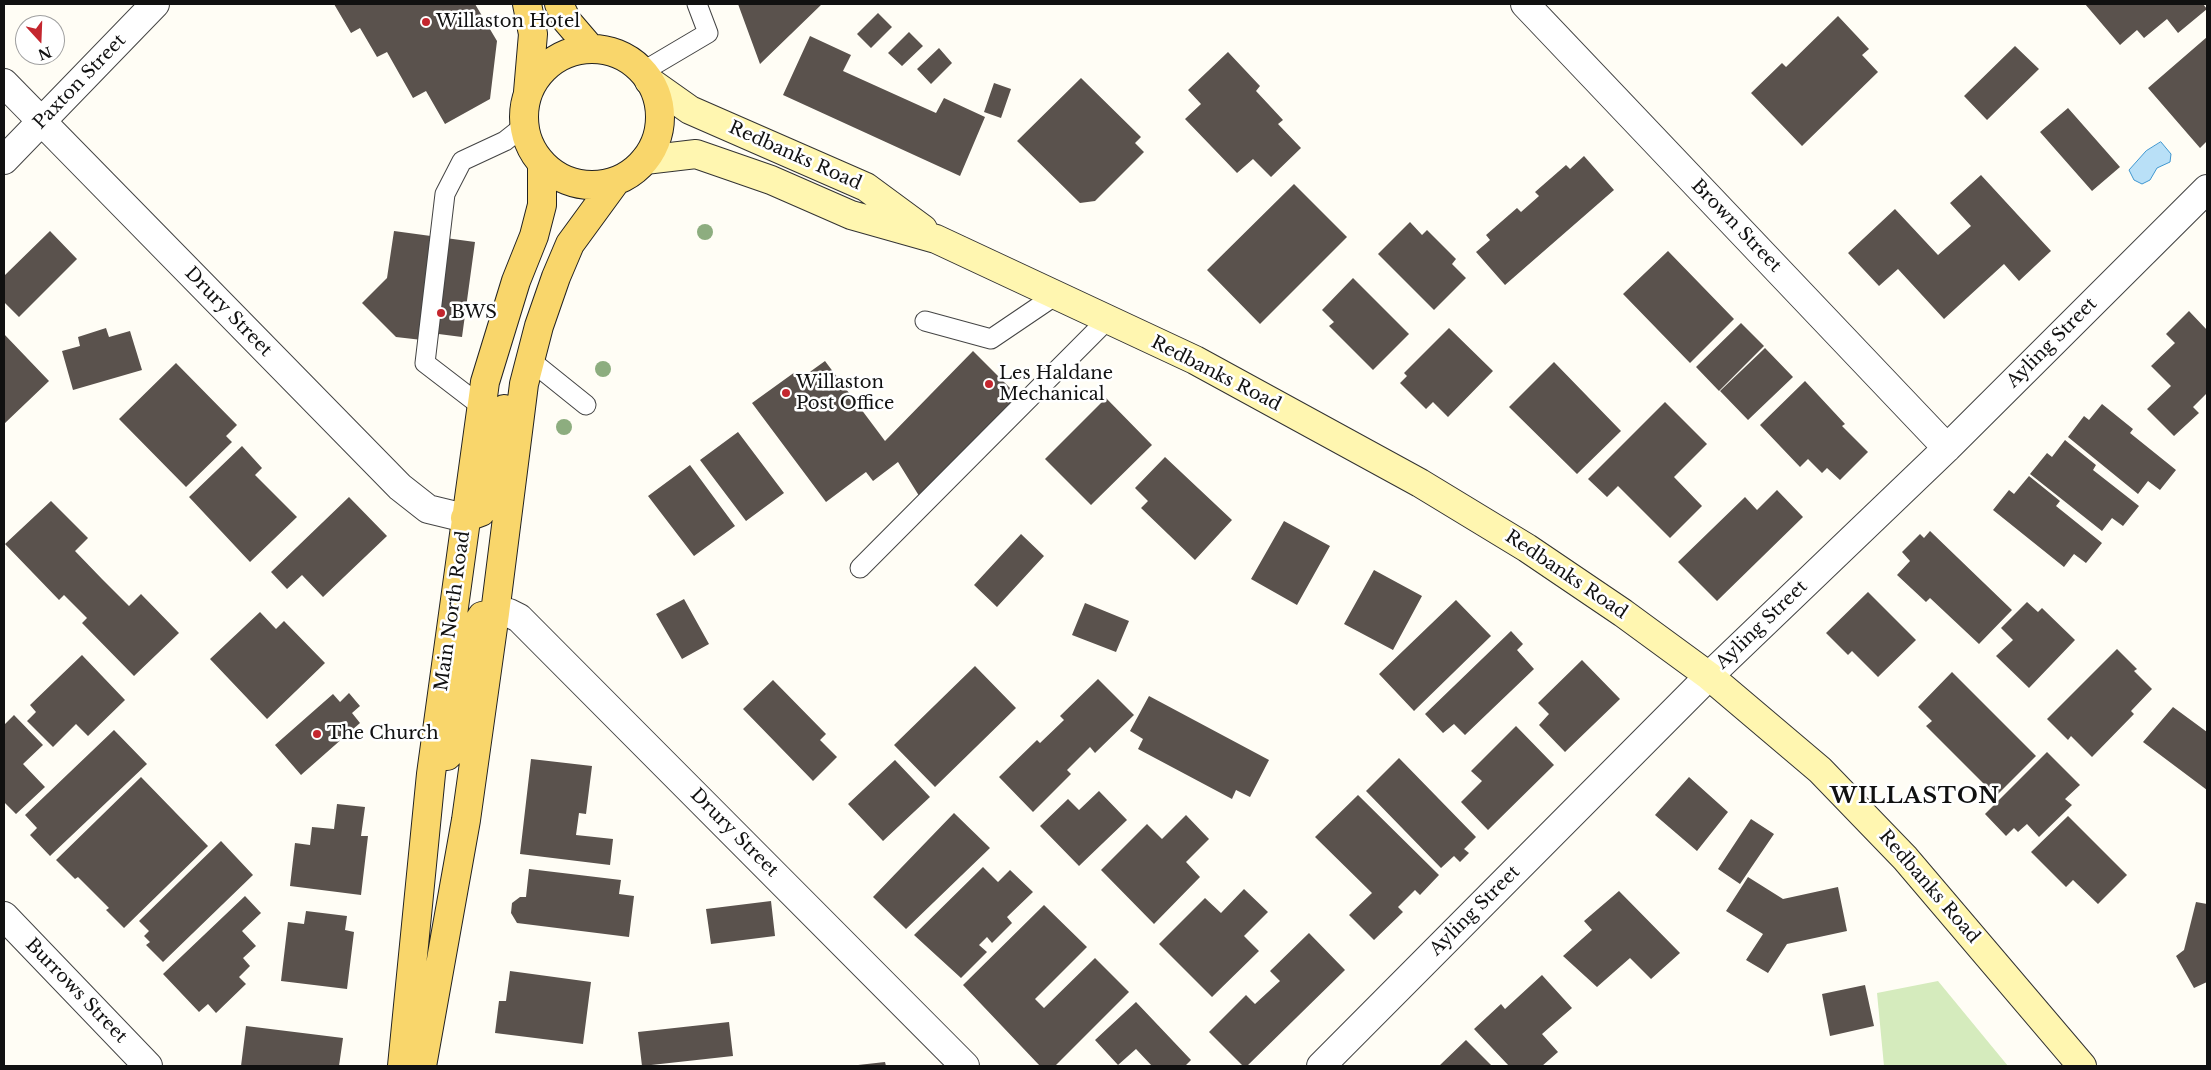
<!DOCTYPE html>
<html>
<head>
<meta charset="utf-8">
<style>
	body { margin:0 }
	#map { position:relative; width:2211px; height:1070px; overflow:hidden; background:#fffdf5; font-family:"Libre Baskerville",serif }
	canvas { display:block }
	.frame { position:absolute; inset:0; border:5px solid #111; pointer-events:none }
	.north { position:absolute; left:15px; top:15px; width:50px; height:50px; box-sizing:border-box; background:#fff; border:1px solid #a0a0a0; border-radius:50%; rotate:160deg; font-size:14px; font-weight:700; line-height:20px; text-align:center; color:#111 }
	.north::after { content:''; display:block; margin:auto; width:18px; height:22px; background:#c4262e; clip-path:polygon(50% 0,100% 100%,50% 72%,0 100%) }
</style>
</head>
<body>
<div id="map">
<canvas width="2211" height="1070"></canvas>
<div class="frame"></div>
<div class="north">N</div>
</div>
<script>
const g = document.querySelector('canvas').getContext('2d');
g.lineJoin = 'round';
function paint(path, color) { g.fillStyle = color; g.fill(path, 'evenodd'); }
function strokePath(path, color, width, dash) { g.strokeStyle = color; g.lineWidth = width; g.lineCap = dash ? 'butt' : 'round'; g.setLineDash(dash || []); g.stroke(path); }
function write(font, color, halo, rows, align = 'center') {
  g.font = font + ' "Libre Baskerville",serif'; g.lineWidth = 5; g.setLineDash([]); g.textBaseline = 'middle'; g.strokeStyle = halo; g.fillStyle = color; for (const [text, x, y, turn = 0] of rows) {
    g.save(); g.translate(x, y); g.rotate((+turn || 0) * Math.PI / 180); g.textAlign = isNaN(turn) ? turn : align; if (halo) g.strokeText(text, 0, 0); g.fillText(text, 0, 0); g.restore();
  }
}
paint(new Path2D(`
	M1938,981L2008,1066H1884L1877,993Z`), '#d5ebbd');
const water = new Path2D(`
	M2161,142L2171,154L2170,162L2157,168L2150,180L2142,184L2134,180L2129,170L2146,151Z`);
paint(water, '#b9e0f7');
strokePath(water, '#3f96cf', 1);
paint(new Path2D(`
	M334,4H475L497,41L490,99L445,124L426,91L413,98L387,52L377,57L360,28L351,33Z
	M738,4H822L760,64Z
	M2085,4H2203L2207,9L2178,33L2167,19L2144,38L2137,30L2120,45Z
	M878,13L892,27L871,48L857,34Z
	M1838,16L1869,49L1862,55L1878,72L1802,146L1751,93L1782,63L1786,67Z
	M909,32L923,46L902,66L888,53Z
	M810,36L851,55L843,71L936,113L944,98L985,117L960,176L783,95Z
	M2207,37V141L2200,148L2148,88Z
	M2015,46L2039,69L1987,120L1964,96Z
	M939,48L952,63L931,84L917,69Z
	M1228,52L1260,86L1256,91L1283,120L1278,124L1301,148L1271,177L1253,159L1237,173L1185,119L1201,104L1188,90Z
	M1081,78L1141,137L1135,143L1144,152L1095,201L1080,203L1017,141Z
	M994,83L1011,89L1001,118L984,112Z
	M2068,108L2120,167L2092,191L2040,132Z
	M1584,156L1614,190L1505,285L1476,252L1490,240L1486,235L1517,208L1521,212L1539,196L1535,192L1566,165L1570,169Z
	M1981,175L2051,251L2019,281L2004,264L1944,319L1898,269L1879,286L1848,253L1895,209L1938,255L1971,226L1950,203Z
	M1294,184L1347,237L1260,324L1207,270Z
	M1410,222L1422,235L1427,230L1456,259L1452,264L1466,278L1434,310L1378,254Z
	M50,231L77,259L19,317L4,302V276Z
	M394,231L475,242L462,337L423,332L422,340L396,337L362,303L387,278Z
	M1668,251L1734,319L1690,363L1623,294Z
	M1353,278L1409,334L1373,370L1329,326L1334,322L1322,310Z
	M2189,311L2207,330V393L2193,407L2199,413L2174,436L2147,409L2171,386L2151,366L2175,343L2166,334Z
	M1741,323L1764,346L1719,391L1696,367Z
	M106,328L109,337L130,331L142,370L73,390L62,351L80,346L78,337Z
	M1449,328L1493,371L1448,417L1433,402L1426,409L1400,383L1407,376L1404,373Z
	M4,334L49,381L4,424Z
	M1765,348L1793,377L1748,420L1720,391Z
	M973,351L1020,398L921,499L898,462L873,481L866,472L826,502L752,403L795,372L800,379L825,361L885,441Z
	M1554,362L1621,431L1577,474L1509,407Z
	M176,363L237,425L226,436L232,442L186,487L119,419Z
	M1805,381L1845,424L1842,426L1868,452L1840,480L1827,468L1822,473L1808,459L1800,467L1760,425Z
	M1106,398L1152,445L1091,505L1045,459Z
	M1665,402L1707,444L1674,477L1702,506L1670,538L1618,486L1607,497L1588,479Z
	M2102,404L2133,429L2130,433L2176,470L2160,490L2148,481L2138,494L2068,437L2084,416L2089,420Z
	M738,432L784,493L746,521L700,460Z
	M2065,440L2096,465L2093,470L2139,506L2123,526L2112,518L2102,531L2030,474L2047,453L2052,457Z
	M242,446L262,468L255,475L297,517L250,562L189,497Z
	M1165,457L1232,520L1195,560L1141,508L1148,501L1135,488Z
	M690,465L735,526L694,556L648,496Z
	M2029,476L2060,501L2056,506L2102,543L2086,563L2074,554L2064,567L1993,510L2009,490L2014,494Z
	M1777,490L1803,517L1717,601L1678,562L1745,497L1757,510Z
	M349,497L387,536L323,597L302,575L287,589L271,572Z
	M51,501L88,538L75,551L102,579L129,606L141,594L179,633L134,676L82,623L87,618L64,595L59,600L5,544Z
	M1284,521L1330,546L1297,605L1251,579Z
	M1930,531L2012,610L1979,644L1930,598L1926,602L1897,575L1910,561L1902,552L1920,534L1924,538Z
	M1021,534L1044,556L997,607L974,585Z
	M1374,570L1422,596L1393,650L1344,624Z
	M1868,592L1916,640L1878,677L1852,651L1848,655L1826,633Z
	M684,599L709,644L682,659L656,614Z
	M1456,600L1491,636L1414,711L1379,674Z
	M2027,602L2038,612L2042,608L2075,640L2029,688L1996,656L2013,640L2001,628Z
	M1085,603L1129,621L1116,652L1072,635Z
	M260,612L276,629L284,621L325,663L267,719L210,659Z
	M1511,631L1523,644L1517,650L1534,669L1465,735L1454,724L1443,733L1425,714Z
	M2117,649L2137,669L2134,671L2152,689L2131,711L2134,714L2092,757L2071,736L2068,740L2047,719Z
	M82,655L125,700L88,736L76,724L53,747L27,721L36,712L30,705Z
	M1582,660L1620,699L1565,752L1539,725L1549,714L1538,703Z
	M975,666L1016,708L935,787L894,745Z
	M1952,672L2036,756L1996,796L1926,726L1932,721L1918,707Z
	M1098,679L1134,715L1095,753L1090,747L1067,770L1071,774L1033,812L999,777L1037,740L1040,743L1064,720L1060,716Z
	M773,680L826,734L820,740L837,757L813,781L743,709Z
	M349,693L360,706L352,713L360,723L301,775L275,745L333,694L340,702Z
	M1149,696L1269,760L1250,797L1236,790L1232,799L1138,749L1143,739L1130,731Z
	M2173,707L2207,732V790L2143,742Z
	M14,715L43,745L23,764L45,787L16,814L4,802V725Z
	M1516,726L1554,765L1488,830L1461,802L1482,781L1471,771Z
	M114,730L147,764L50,856L30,835L37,828L25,815Z
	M2047,752L2080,785L2065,799L2072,805L2039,837L2027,824L2018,832L2014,828L2006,836L1985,814Z
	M1399,758L1476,837L1464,849L1469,853L1460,862L1454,856L1441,868L1366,791Z
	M531,759L592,766L586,814L579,813L576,835L613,839L610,865L520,854Z
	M895,760L930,797L883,841L848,804Z
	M141,777L208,846L124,928L106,910L109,908L78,877L75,879L56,860Z
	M1689,777L1728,812L1697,851L1655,815Z
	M1099,791L1127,820L1079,866L1040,826L1068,799L1079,810Z
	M1358,795L1439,875L1420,895L1415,890L1398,907L1403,912L1374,940L1349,915L1372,893L1315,837Z
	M337,804L365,807L361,836H368L361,895L290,886L295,843L310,845L312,827L334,829Z
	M954,813L990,848L906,929L873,897Z
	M1186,815L1209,839L1186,862L1200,877L1154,924L1101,870L1147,824L1162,839Z
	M2068,816L2127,875L2098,904L2073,880L2066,887L2031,852Z
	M1751,819L1774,834L1740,884L1718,869Z
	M221,841L253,875L163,962L146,945L150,942L144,936L149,931L139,921Z
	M983,867L998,882L1010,870L1033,892L1007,917L1012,923L992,943L987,937L979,945L987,952L961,978L914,935Z
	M529,869L621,880L619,894L634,896L629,937L517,923L511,913L512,903L520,897H526Z
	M1748,877L1783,899L1838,887L1847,931L1787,944L1768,973L1746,960L1763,934L1726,911Z
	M1244,889L1268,912L1244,936L1259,951L1212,997L1159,944L1205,898L1221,913Z
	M1619,891L1680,953L1651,979L1630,958L1597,987L1563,956L1592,930L1584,921Z
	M245,896L261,913L242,931L256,946L243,958L250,966L239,977L246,984L216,1013L208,1004L199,1012L163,974Z
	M771,901L775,936L711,944L706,909Z
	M2196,902L2207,904V982L2194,988L2176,956L2184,950Z
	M1044,905L1087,947L1035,999L1044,1008L1095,958L1129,992L1055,1066H1040L963,985Z
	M306,911L347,916L345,930L354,932L347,989L281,981L288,922L304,924Z
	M1309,933L1345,970L1247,1066H1243L1209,1032L1246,995L1255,1004L1280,981L1270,971Z
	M510,971L591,982L583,1044L495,1033L499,1001H506Z
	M1542,975L1572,1008L1542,1034L1558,1052L1542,1066H1509L1474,1029L1501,1004L1505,1009Z
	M1865,985L1874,1026L1830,1036L1822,994Z
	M1136,1002L1191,1060L1185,1066H1152L1136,1049L1118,1065L1095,1040Z
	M729,1022L733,1056L642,1066L638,1032Z
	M246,1026L343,1038L339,1066H241Z
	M1466,1040L1492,1066H1439Z
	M885,1062L886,1066H858V1065Z`), '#5a524d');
const service = new Path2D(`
	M642,72L708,33L697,4
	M925,321L991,339L1056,295
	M530,360L586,405
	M481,406L425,363L445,194L462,161L505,141L524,126
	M860,568L1107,320`);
const minor = new Path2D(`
	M1525,4L1947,448
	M4,83L400,487L428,509L465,518
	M4,160L155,4
	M495,613H509L519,618L965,1066
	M4,916L148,1066
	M1321,1066L1709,676L1947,448L2207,189`);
const secondary = new Path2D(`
	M649,81L690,110L866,187L923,229
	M645,160L696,154L771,180L851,215L936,239L1195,360L1420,483L1527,548L1623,613L1709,676L1820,770L1905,858L2082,1066`);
const primary = new Path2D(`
	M527,4L533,34L528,92
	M559,4L567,21L591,49
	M524 117a68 68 0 1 1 136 0a68 68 0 1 1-136 0Z
	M465,518L481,512L488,497L504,409
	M447,756L453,750L472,631L482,616L495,613
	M402,1066L431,774L485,382L516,281L534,236L542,205V164
	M422,1066L466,820L495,613L524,384L539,326L556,277L570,244L616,181`);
strokePath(service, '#444', 21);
strokePath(minor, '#444', 30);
strokePath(secondary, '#333', 30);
strokePath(primary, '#222', 30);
strokePath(service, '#fff', 19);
strokePath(minor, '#fff', 28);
strokePath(secondary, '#fff6b0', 28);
strokePath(primary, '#f9d66b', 28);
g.fillStyle = '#8dad7f';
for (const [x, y] of [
	[705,232],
	[603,369],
	[564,427]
]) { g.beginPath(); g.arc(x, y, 8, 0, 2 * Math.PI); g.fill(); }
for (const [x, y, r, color] of [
	[426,22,5,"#c4262e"],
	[441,313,5,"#c4262e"],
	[989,384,5,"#c4262e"],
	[786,393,5,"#c4262e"],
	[317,734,5,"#c4262e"]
]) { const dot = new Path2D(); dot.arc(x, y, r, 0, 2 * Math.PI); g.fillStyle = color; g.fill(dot); strokePath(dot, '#fff', 2); }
write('18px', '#111', '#fff', [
	["Willaston Hotel",436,22],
	["BWS",451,313],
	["Les Haldane",999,374],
	["Mechanical",999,395],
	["Willaston",796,383],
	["Post Office",796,404],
	["The Church",327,734]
], 'left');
write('18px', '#111', '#fff', [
	["Paxton Street",80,82,-46],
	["Redbanks Road",795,156,24],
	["Brown Street",1736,226,46],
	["Drury Street",228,312,46],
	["Ayling Street",2052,343,-45],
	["Redbanks Road",1216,374,27],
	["Redbanks Road",1566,575,34],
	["Main North Road",453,611,-82],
	["Ayling Street",1762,625,-44],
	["Drury Street",734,833,45],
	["Redbanks Road",1929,887,49],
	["Ayling Street",1475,911,-45],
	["Burrows Street",76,991,46]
]);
g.letterSpacing = '1px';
write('bold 22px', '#111', '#fff', [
	["WILLASTON",1915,797]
]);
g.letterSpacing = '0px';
</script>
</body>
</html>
